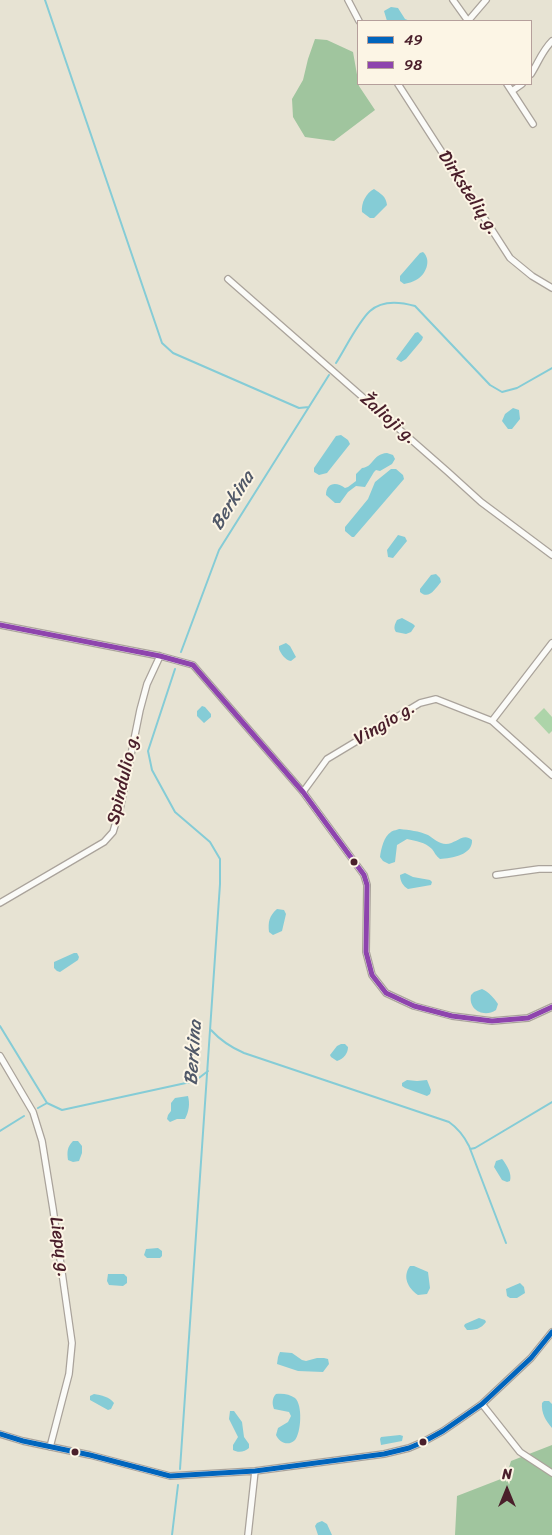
<!DOCTYPE html>
<html>
<head>
<meta charset="utf-8">
<style>
	body { margin:0 }
	#map { position:relative; width:552px; height:1535px; overflow:hidden; background:#e7e3d3; font-family:Sriracha,sans-serif }
	canvas { display:block }
	.legend { position:absolute; left:357px; top:20px; width:175px; height:65px; box-sizing:border-box; background:#fcf5e5; border:1px solid #b59f9b; margin:0; padding:6px 9px; list-style:none; font-size:15px; color:#4a1f2b }
	.legend li { display:flex; align-items:center; gap:10px; height:25px }
	.legend b { width:25px; border:1px solid #b59f9b }
	.north { position:absolute; left:482px; top:1465px; width:50px; height:50px; -webkit-text-stroke:4px #fcf5e5; paint-order:stroke; rotate:0deg; font-size:14px; font-weight:700; line-height:20px; text-align:center; color:#4a1f2b }
	.north::after { content:''; display:block; margin:auto; width:18px; height:22px; background:#4a1f2b; clip-path:polygon(50% 0,100% 100%,50% 72%,0 100%) }
</style>
</head>
<body>
<div id="map">
<canvas width="552" height="1535"></canvas>
<ul class="legend">
<li><b style="height:6px;background:#0065bd"></b>49</li>
<li><b style="height:6px;background:#8e44ad"></b>98</li>
</ul>
<div class="north">N</div>
</div>
<script>
const g = document.querySelector('canvas').getContext('2d');
g.lineJoin = 'round';
function paint(path, color) { g.fillStyle = color; g.fill(path, 'evenodd'); }
function strokePath(path, color, width, dash) { g.strokeStyle = color; g.lineWidth = width; g.lineCap = dash ? 'butt' : 'round'; g.setLineDash(dash || []); g.stroke(path); }
function write(font, color, halo, rows, align = 'center') {
  g.font = font + ' Sriracha,sans-serif'; g.lineWidth = 4; g.setLineDash([]); g.textBaseline = 'middle'; g.strokeStyle = halo; g.fillStyle = color; for (const [text, x, y, turn = 0] of rows) {
    g.save(); g.translate(x, y); g.rotate((+turn || 0) * Math.PI / 180); g.textAlign = isNaN(turn) ? turn : align; if (halo) g.strokeText(text, 0, 0); g.fillText(text, 0, 0); g.restore();
  }
}
paint(new Path2D(`
	M544,708L552,717V731L549,734L534,718Z`), '#add4a9');
paint(new Path2D(`
	M315,39L327,40L353,52L359,86L375,110L334,141L305,137L293,117L292,99L303,80L308,59Z
	M552,1445V1535H455L457,1496L506,1477L511,1461Z`), '#a0c59e');
paint(new Path2D(`
	M391,7L398,8L405,19L410,21H387L384,11Z
	M374,189C381,194 386,196 387,205L374,218H370L362,212C361,203 366,193 374,189Z
	M423,252C432,260 426,275 416,280C413,282 408,283 404,284L400,281V276L420,253Z
	M418,332L423,337L422,340L406,359L401,362L396,359L398,356L415,333Z
	M513,408L519,410L520,419L512,429H508L502,421L505,414Z
	M341,435L348,440L350,444L327,473L319,475L314,472V468L336,436Z
	M387,453L393,455L395,459L392,464L380,471L376,470L374,472L365,487L356,486L348,492L340,503H335L326,495C326,483 336,481 345,488L348,487L356,481V474L362,468C374,467 372,454 387,453Z
	M391,469H396L403,475L404,479L354,537H352L345,531V527L368,499L375,482Z
	M398,535L405,537L407,541L393,558L388,557L387,550Z
	M436,574L440,578L441,582C435,589 429,600 420,592V589L431,575Z
	M402,618L413,624L415,626L411,632L406,634L396,632C393,628 395,624 397,620Z
	M286,643L290,646L296,657L291,661C285,660 281,654 279,649V646Z
	M202,706L205,707L211,714V717L204,723L197,716V711Z
	M400,829C409,830 419,831 428,835C433,838 439,844 446,844C456,844 463,832 472,840C473,855 452,858 440,859C436,856 435,853 432,849C425,842 416,841 407,839L397,845L395,862L389,864L383,861L380,857C381,849 384,836 391,832C392,831 399,829 400,829Z
	M405,873L413,877L430,880L432,882L431,885L408,889C403,886 400,881 400,875Z
	M277,909L284,910L286,914L282,931L273,935L269,932C268,922 269,916 277,909Z
	M74,953H77L79,957L78,960L60,972L57,971L54,968V962Z
	M482,989C489,992 494,998 498,1004L496,1010C484,1018 468,1010 471,995L474,992Z
	M341,1044H345L348,1047C348,1053 344,1059 337,1061L331,1057L330,1055L337,1046Z
	M407,1080L417,1081L427,1080L431,1090L430,1094L427,1096L405,1088L402,1086V1083Z
	M188,1096C190,1104 189,1111 185,1119H177L170,1122L167,1119L168,1115L171,1111V1103L175,1098Z
	M73,1141H78L82,1146V1153L79,1161L73,1162L68,1160C67,1152 67,1147 73,1141Z
	M502,1159L503,1160C507,1166 512,1173 510,1181L507,1182L502,1180L494,1167L496,1161Z
	M158,1248L162,1251V1256L160,1258H147L144,1255L146,1249Z
	M410,1266H414L428,1272L430,1288L427,1294L418,1295C408,1288 402,1277 410,1266Z
	M108,1274H124L127,1277V1283L123,1286L109,1285L107,1281Z
	M520,1283L524,1287L525,1293L517,1298H510L507,1296L506,1289Z
	M479,1318L485,1320L486,1322C481,1329 475,1330 467,1330L464,1326L465,1324Z
	M280,1352L292,1353L302,1360L306,1361L317,1358H324L328,1359L329,1364L323,1372L298,1371L277,1364L278,1357Z
	M94,1394C101,1395 110,1397 114,1403L111,1409L108,1410L90,1400V1396Z
	M276,1394C282,1393 290,1394 295,1398C303,1405 301,1433 295,1440C288,1447 279,1442 276,1435L278,1428L288,1422L291,1416L289,1412L274,1409C272,1404 272,1398 276,1394Z
	M544,1401H549L552,1404V1428C546,1421 541,1413 542,1403Z
	M230,1411H234L242,1422L244,1437L249,1444V1448C245,1452 238,1453 233,1450V1445L238,1437L229,1419Z
	M400,1435L403,1436L402,1441L381,1445L380,1439L381,1437Z
	M322,1521L327,1524L332,1535H318L315,1526L317,1523Z`), '#85ccd6');
strokePath(new Path2D(`
	M45,0L162,343L173,353L299,408L309,407
	M336,363C345,349 358,322 370,311C382,300 401,302 415,306L490,385L502,392L517,388L552,368
	M181,652L219,550L329,375
	M175,669L148,751L152,770L175,812L210,842L220,859V884L180,1469
	M0,1026L47,1103L62,1110L195,1081L208,1071
	M211,1030C221,1041 230,1047 244,1053L449,1122C459,1129 464,1136 469,1146L506,1243
	M38,1108L47,1103
	M0,1131L24,1116
	M470,1149L475,1148L552,1102
	M172,1535L178,1485`), '#85ccd6', 2);
const minor = new Path2D(`
	M348,0L359,21
	M453,0L468,21
	M468,21L486,0
	M531,74C538,63 542,51 552,41
	M398,84L510,258L532,276L552,288
	M507,84L533,124
	M512,91L522,84
	M228,279L448,472L481,502L552,555
	M0,625L160,656L193,665L303,792L364,875L367,885L366,952L372,975L386,993L414,1006L452,1016L492,1021L528,1018L552,1007
	M492,721L552,643
	M303,792L327,759L420,703L436,699L492,721L552,775
	M496,875L539,869H552
	M0,903L104,842L113,832L120,809L140,710L147,684L160,656
	M0,1056L33,1112L42,1141L53,1209L72,1343L69,1374L50,1447
	M482,1404L520,1452L552,1473
	M0,1434L23,1441L90,1455L170,1476L255,1471L384,1454L409,1448L423,1442L443,1431L482,1404L531,1358L552,1332
	M248,1535L255,1471`);
strokePath(minor, '#aaa39b', 8);
strokePath(minor, '#fbfbf8', 5.5);
strokePath(new Path2D(`
	M0,1434L23,1441L90,1455L170,1476L255,1471L384,1454L409,1448L423,1442L443,1431L482,1404L531,1358L552,1332`), '#0065bd', 5);
strokePath(new Path2D(`
	M0,625L160,656L193,665L303,792L364,875L367,885L366,952L372,975L386,993L414,1006L452,1016L492,1021L528,1018L552,1007`), '#8e44ad', 5);
for (const [x, y, r, color] of [
	[354,862,4.5,"#4a1f2b"],
	[423,1442,4.5,"#4a1f2b"],
	[75,1452,4.5,"#4a1f2b"]
]) { const dot = new Path2D(); dot.arc(x, y, r, 0, 2 * Math.PI); g.fillStyle = color; g.fill(dot); strokePath(dot, '#fcf5e5', 2); }
write('18px', '#4a1f2b', '#fcf5e5', [
	["Dirkstelių g.",468,193,57],
	["Žalioji g.",388,419,41],
	["Vingio g.",385,724,-31],
	["Spindulio g.",124,779,-77],
	["Liepų g.",59,1247,82]
]);
write('italic 19px', '#505868', '#fcf5e5', [
	["Berkina",233,501,-58],
	["Berkina",194,1053,-86]
]);
</script>
</body>
</html>
